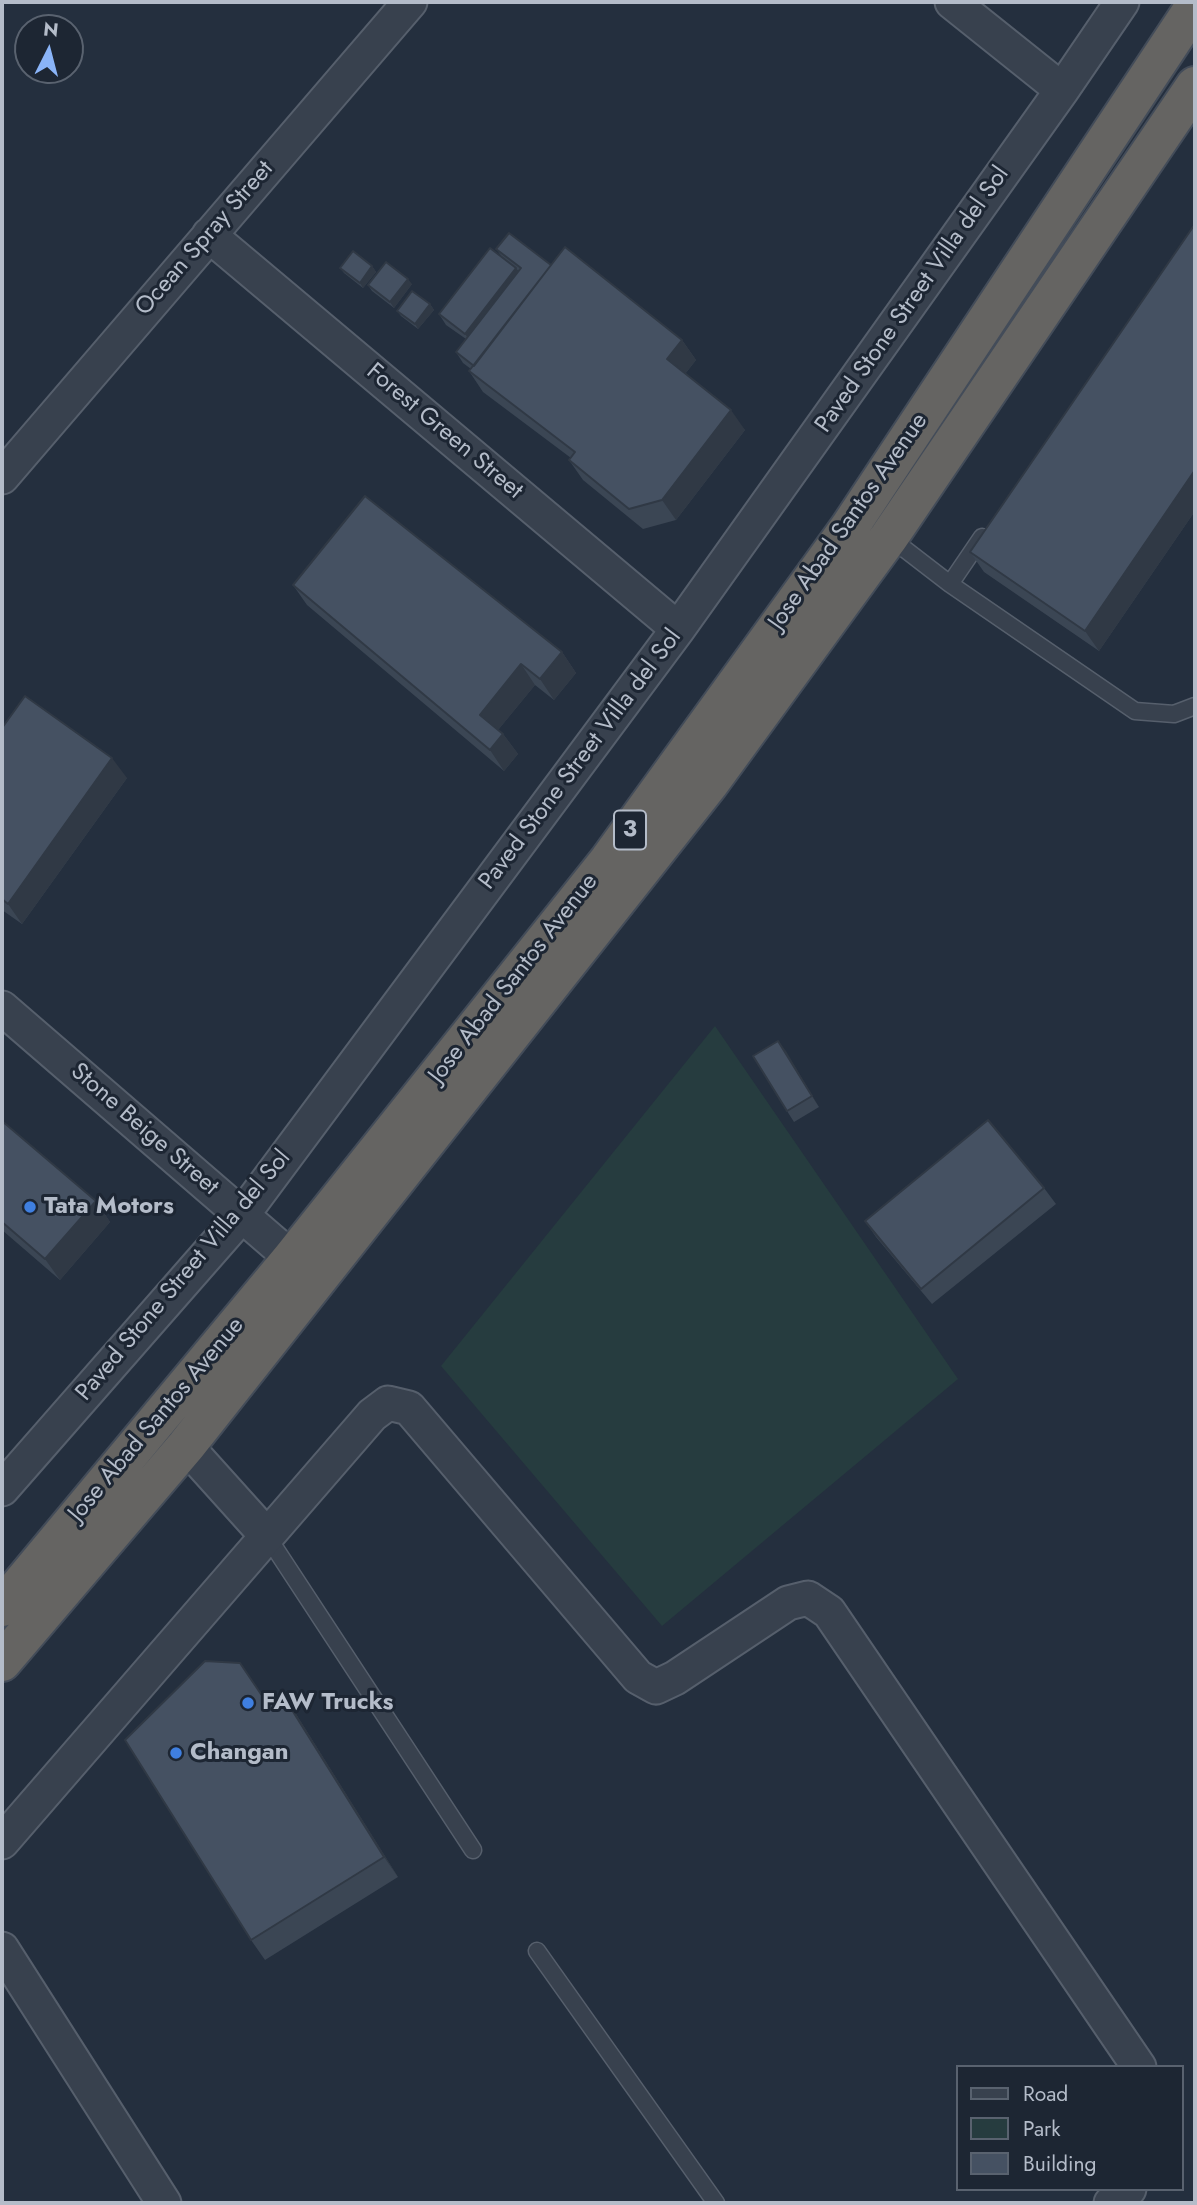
<!DOCTYPE html>
<html>
<head>
<meta charset="utf-8">
<style>
	body { margin:0 }
	#map { position:relative; width:1197px; height:2205px; overflow:hidden; background:#242f3e; font-family:Jost,sans-serif }
	canvas { display:block }
	.frame { position:absolute; inset:0; border:4px solid #b4bcc9; pointer-events:none }
	.legend { position:absolute; left:956px; top:2065px; width:228px; height:126px; box-sizing:border-box; background:#1d2633; border:2px solid #59626f; margin:0; padding:9px 12px; list-style:none; font-size:21px; color:#b4bcc9 }
	.legend li { display:flex; align-items:center; gap:14px; height:35px }
	.legend b { width:35px; border:2px solid #59626f }
	.north { position:absolute; left:14px; top:14px; width:70px; height:70px; box-sizing:border-box; background:#1d2633; border:2px solid #59626f; border-radius:50%; rotate:6deg; font-size:19px; font-weight:700; line-height:28px; text-align:center; color:#b4bcc9 }
	.north::after { content:''; display:block; margin:auto; width:24px; height:32px; background:#8ab4f8; clip-path:polygon(50% 0,100% 100%,50% 72%,0 100%) }
</style>
</head>
<body>
<div id="map">
<canvas width="1197" height="2205"></canvas>
<div class="frame"></div>
<ul class="legend">
<li><b style="height:9px;background:#38414e"></b>Road</li>
<li><b style="height:19px;background:#263c3f"></b>Park</li>
<li><b style="height:19px;background:#455162"></b>Building</li>
</ul>
<div class="north">N</div>
</div>
<script>
const g = document.querySelector('canvas').getContext('2d');
g.lineJoin = 'round';
function paint(path, color) { g.fillStyle = color; g.fill(path, 'evenodd'); }
function strokePath(path, color, width, dash) { g.strokeStyle = color; g.lineWidth = width; g.lineCap = dash ? 'butt' : 'round'; g.setLineDash(dash || []); g.stroke(path); }
function write(font, color, halo, rows, align = 'center') {
  g.font = font + ' Jost,sans-serif'; g.lineWidth = 6; g.setLineDash([]); g.textBaseline = 'middle'; g.strokeStyle = halo; g.fillStyle = color; for (const [text, x, y, turn = 0] of rows) {
    g.save(); g.translate(x, y); g.rotate((+turn || 0) * Math.PI / 180); g.textAlign = isNaN(turn) ? turn : align; if (halo) g.strokeText(text, 0, 0); g.fillText(text, 0, 0); g.restore();
  }
}
paint(new Path2D(`
	M715,1026L958,1379L662,1626L441,1366Z`), '#263c3f');
const service = new Path2D(`
	M889,537L950,584L1135,711L1174,714L1195,706
	M950,584L982,537
	M267,1536L473,1850
	M537,1951L716,2203`);
const minor = new Path2D(`
	M952,2L1062,90
	M209,235L678,629
	M2,477L410,2
	M2,1008L310,1274
	M186,1446L267,1536
	M2,1489L243,1214L678,629L1062,90L1122,2
	M2,1842L372,1415L388,1403L409,1408L638,1677L656,1687L675,1678L788,1603L808,1598L829,1612L1139,2067
	M2,1949L164,2203
	M1111,2203L1129,2189`);
const trunk = new Path2D(`
	M2,1607L292,1258L609,860L849,528L1195,6
	M2,1662L186,1446L709,784L889,537L1195,86`);
strokePath(service, '#565f6c', 19);
strokePath(minor, '#565f6c', 37);
strokePath(trunk, '#434c59', 42);
strokePath(service, '#38414e', 16);
strokePath(minor, '#38414e', 33);
strokePath(trunk, '#656462', 38);
paint(new Path2D(`
	M1195,224V511L1099,651L984,572L970,552Z
	M496,249L551,265L682,340L696,360L685,374L745,430L676,520L643,529L583,480L569,460L571,458L483,392L469,371L471,369L463,363L456,352L466,339L446,325L439,314L502,257Z
	M372,266L376,272L363,288L344,273L340,268Z
	M412,284L394,308L372,291L368,285Z
	M430,304L434,310L418,329L401,316L397,311Z
	M293,585L562,652L576,673L554,700L535,685L498,730L503,734L518,754L504,771L307,605Z
	M2,728L127,778L22,924L2,910Z
	M778,1041L819,1107L794,1122L787,1111Z
	M2,1121L96,1201L110,1222L60,1280L2,1230Z
	M1044,1188L1056,1204L932,1304L876,1237L865,1221Z
	M268,1703L296,1714L398,1877L265,1960L251,1940Z`), '#3b4654');
paint(new Path2D(`
	M372,266L376,272L363,288L360,283Z
	M516,268L524,278L473,345L465,334Z
	M408,279L412,284L394,308L390,302Z
	M430,304L434,310L418,329L415,324Z
	M682,340L696,360L681,379L667,359Z
	M731,410L745,430L676,520L662,500Z
	M1195,470V511L1099,651L1085,631Z
	M562,652L576,673L554,700L540,679Z
	M521,664L535,685L494,735L480,715Z
	M503,734L518,754L504,771L490,750Z
	M112,758L127,778L22,924L8,904Z
	M778,1041L786,1051L819,1107L812,1096Z
	M96,1201L110,1222L60,1280L45,1259Z
	M282,1694L296,1714L398,1877L384,1857Z`), '#303945');
const building = new Path2D(`
	M1195,224V470L1085,631L970,552Z
	M509,233L551,265L474,366L456,352L521,268L496,249Z
	M565,247L682,340L667,359L731,410L662,500L629,509L569,460L575,452L469,371Z
	M490,248L516,268L465,334L439,314Z
	M353,251L372,266L360,283L340,268Z
	M386,262L408,279L390,302L368,285Z
	M412,291L430,304L415,324L397,311Z
	M365,496L562,652L540,679L521,664L480,715L503,734L490,750L293,585Z
	M25,696L112,758L8,904L2,899V728Z
	M778,1041L812,1096L787,1111L753,1056Z
	M988,1120L1044,1188L921,1289L865,1221Z
	M2,1121L96,1201L45,1259L2,1222Z
	M205,1661L240,1663L267,1703L282,1694L384,1857L251,1940L125,1740Z`);
paint(building, '#455162');
strokePath(building, '#303945', 2);
for (const [x, y, r, color] of [
	[30,1207,7,"#3f7fe0"],
	[248,1703,7,"#3f7fe0"],
	[176,1753,7,"#3f7fe0"]
]) { const dot = new Path2D(); dot.arc(x, y, r, 0, 2 * Math.PI); g.fillStyle = color; g.fill(dot); strokePath(dot, '#1d2633', 2.5); }
for (const [x, y, w] of [
	[630,830,32]
]) { const box = new Path2D(); box.roundRect(x - w / 2, y - 19.5, w, 39, 5); g.fillStyle = '#1d2633'; g.fill(box); strokePath(box, '#b4bcc9', 2); }
write('bold 23px', '#b4bcc9', null, [
	["3",630,830]
]);
write('24px', '#b4bcc9', '#1d2633', [
	["Ocean Spray Street",205,239,-49],
	["Paved Stone Street Villa del Sol",913,300,-55],
	["Forest Green Street",444,432,40],
	["Jose Abad Santos Avenue",849,522,-55],
	["Paved Stone Street Villa del Sol",581,760,-53],
	["Jose Abad Santos Avenue",514,979,-52],
	["Stone Beige Street",144,1130,41],
	["Paved Stone Street Villa del Sol",184,1276,-50],
	["Jose Abad Santos Avenue",157,1420,-50]
]);
write('bold 24px', '#b4bcc9', '#1d2633', [
	["Tata Motors",44,1207],
	["FAW Trucks",262,1703],
	["Changan",190,1753]
], 'left');
</script>
</body>
</html>
